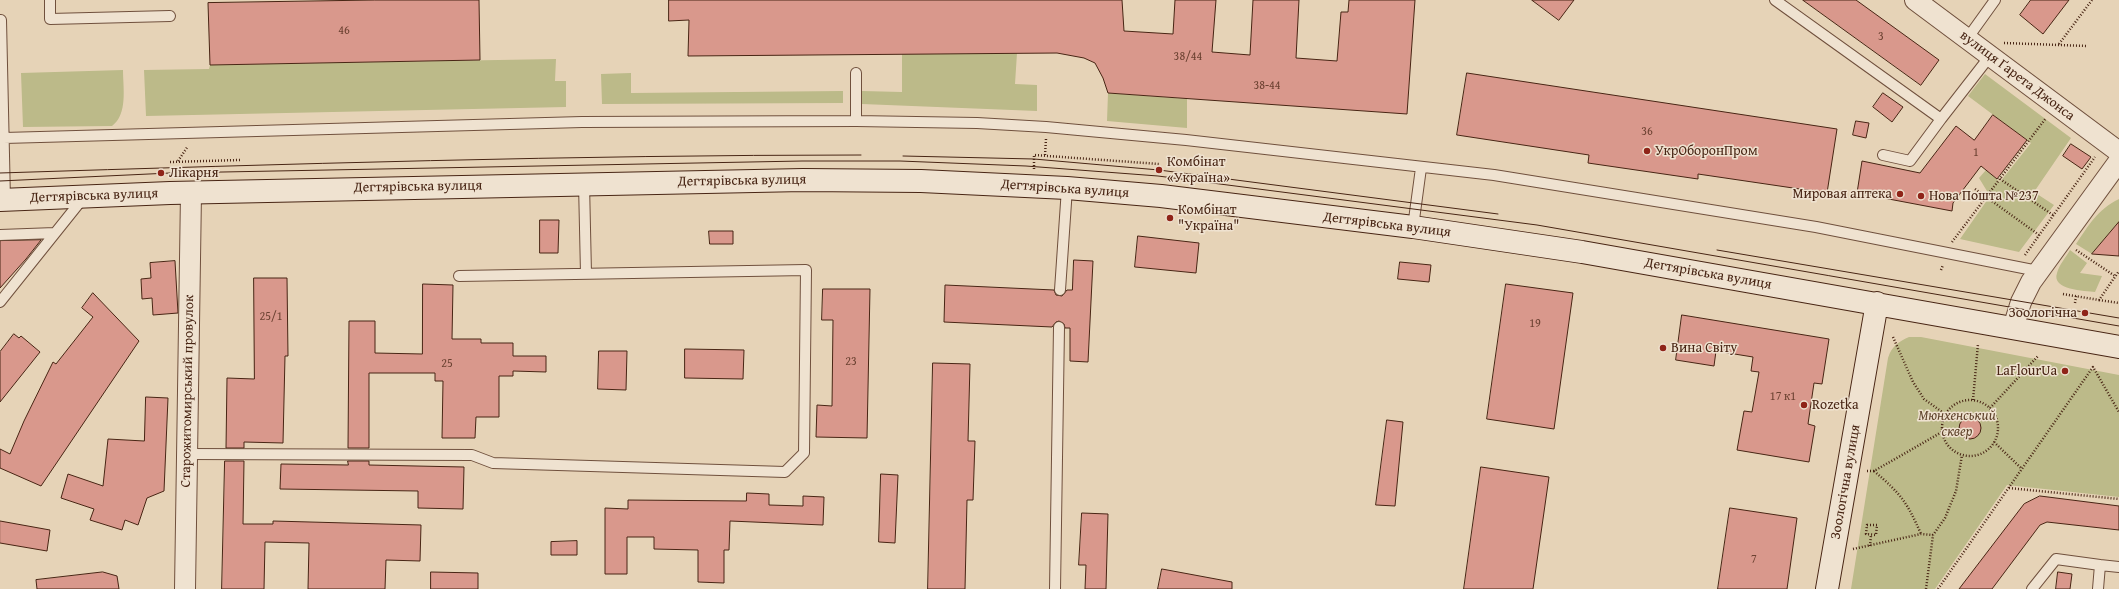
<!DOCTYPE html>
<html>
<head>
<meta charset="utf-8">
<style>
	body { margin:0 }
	canvas { display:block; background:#e6d3b7 }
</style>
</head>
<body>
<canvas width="2119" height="589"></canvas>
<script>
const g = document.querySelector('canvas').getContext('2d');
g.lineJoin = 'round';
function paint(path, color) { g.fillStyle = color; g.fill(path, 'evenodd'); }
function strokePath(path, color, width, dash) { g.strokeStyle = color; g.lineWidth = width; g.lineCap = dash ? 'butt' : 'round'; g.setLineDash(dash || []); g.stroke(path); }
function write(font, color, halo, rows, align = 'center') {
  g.font = font + ' "Gentium Book Plus",serif'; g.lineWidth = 3; g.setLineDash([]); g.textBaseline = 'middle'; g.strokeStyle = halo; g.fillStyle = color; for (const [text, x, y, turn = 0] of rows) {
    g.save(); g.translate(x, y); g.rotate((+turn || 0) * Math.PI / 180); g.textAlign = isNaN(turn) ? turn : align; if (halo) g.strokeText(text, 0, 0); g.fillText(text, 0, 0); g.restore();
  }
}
paint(new Path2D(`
	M1017,53L1015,84L1037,85V111L862,104V91L902,92V54Z
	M556,59L555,81H566V107L146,116L144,70L209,69L210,65Z
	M123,70C123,88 128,114 112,126L23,127L21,73Z
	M631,73V93L843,91V103L602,104L601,74Z
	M1985,74L2071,138L2034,192L2054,205L2019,252L1960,239L1990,196L1979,178L1986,170L2000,182L2031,143L1968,96Z
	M1108,93L1187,99V128L1107,121Z
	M2119,199V222L2092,254L2076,244C2089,225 2097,210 2119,199Z
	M2070,250L2087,263L2080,273L2102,276L2095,292C2085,291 2051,290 2057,273C2059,265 2066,257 2070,250Z
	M1909,337H1921L2119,375V497L2007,485L1935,589H1851L1888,358C1892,346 1898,342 1909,337Z`), '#bcba89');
const building = new Path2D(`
	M375,0H479L480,60L210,65L208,3Z
	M669,0H1122L1124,31L1173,34L1175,0H1216L1212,52L1250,55L1253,0H1299L1296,58L1337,61L1341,12H1348L1349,0H1415L1407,114L1108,93L1103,78L1095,63L1084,58L1057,53L688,56L689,20L669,21Z
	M1532,0H1574L1559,20Z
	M1803,0H1856L1939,60L1921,85Z
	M2031,0H2069L2043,34L2020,15Z
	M1467,73L1837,129L1827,193L1698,174V179L1588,163L1589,155L1457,135Z
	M1883,93L1903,107L1892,122L1873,107Z
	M1993,115L2027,140L1997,179L1981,166L1953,203L1952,211L1857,193L1862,161L1920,173L1956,126L1974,140Z
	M1856,121L1869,123L1866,138L1853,135Z
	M2071,144L2091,157L2082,169L2063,156Z
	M540,220H559L558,253H540Z
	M2119,222V256L2092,254Z
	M709,231H733V244H710Z
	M1138,236L1199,243L1196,273L1135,267Z
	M41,240L26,259L0,288V241Z
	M1074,260L1093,261L1088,362L1070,361V328H1065L1064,324L1059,321L1056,322L1052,327L944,322L945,285L1054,290L1056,295L1062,296L1067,290H1072Z
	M175,261L178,313L153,315L152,298L142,299L141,279L151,278L150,263Z
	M1400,262L1431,265L1429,282L1398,279Z
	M254,278H287L288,356H285L283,443L244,442V448H226L227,378L254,379Z
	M423,284L453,285L452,339H481V343H513V356H546V372L513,371V376H499V417H476L475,438H442L443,381H435V373H369V448H348L349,321H375V353L422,354Z
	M1506,284L1573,293L1554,429L1487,419Z
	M823,289H870L867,438L816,437L817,405L832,406L833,320H822Z
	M93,293L139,341L41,486L0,468V449L10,454L24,421L53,362L56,364L93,317L82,308Z
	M1682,315L1829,339L1822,384L1814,383L1808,424L1815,426L1809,462L1737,450L1744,411L1752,412L1759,372L1751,371L1753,357L1716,351L1714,366L1676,360Z
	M14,334L19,338L21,336L40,352L0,402V352Z
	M685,349L744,350L743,379L685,378Z
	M599,351H627L626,390L598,389Z
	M933,363L970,364L968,441H975L973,500H967L965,589H928Z
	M146,397L168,398L164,491L147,498L138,525L125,520L122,530L90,520L94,509L61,498L68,474L103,486L108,439L144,441Z
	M1959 428a11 11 0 1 1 22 0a11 11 0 1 1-22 0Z
	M1387,420L1403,422L1395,506L1376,505Z
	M225,461H244L243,524H273V521L421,525L420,561L386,560L385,589H308L309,543L265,542L264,589H222Z
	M348,461H369V465L464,467L463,509L418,508V491L280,489L281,464L348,465Z
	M1481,467L1549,477L1533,589H1464Z
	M881,474L898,475L895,543L879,542Z
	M747,493L769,494V505L803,506V496L824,497L823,525L730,521L729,550H724V583L698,582V550L654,549V537H627V574H605V508L628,509V500L746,501Z
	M2040,496L2119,506V530L2047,522L2040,525L1992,589H1959L2024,504Z
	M1730,508L1797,518L1787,589H1718Z
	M1082,513L1108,514L1106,589H1085L1086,565H1079Z
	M0,521L50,530L47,551L0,543Z
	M577,541V555H551V542Z
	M1162,569L1232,582V589H1158Z
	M103,572L117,576L119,589H37L36,580Z
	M431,572L478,573V589H431Z
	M2058,572L2072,574L2070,589H2056Z`);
paint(building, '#d9988c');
strokePath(building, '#482514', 1);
const lane = new Path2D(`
	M50,0V19L170,16
	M1775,0L1941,119L1990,56
	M1,20L5,200
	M1967,39L1995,0
	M856,73V121
	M4,138L582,122L856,121L977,123L1046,127L1186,140L1494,175L1816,227L2038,271
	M1883,155L1910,161L1941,119
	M584,183L586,274
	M1413,227L1421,168
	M0,235L55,233
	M1060,290L1067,188
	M0,302L84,197
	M188,454L472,455L493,463L785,472L804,453L806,270L459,276
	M1055,589L1059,327
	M2032,589L2056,559L2100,565
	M2098,589L2100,565L2119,567`);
const street = new Path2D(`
	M1915,0L2119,152
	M2013,328L2021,302L2031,282L2119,161
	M185,589L191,193`);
const secondary = new Path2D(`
	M0,200L170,193L803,180L921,181L1067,188L1161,196L1413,227L1582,252L2119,347
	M1827,589L1877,303`);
strokePath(lane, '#70503d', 12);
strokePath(street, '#70503d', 22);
strokePath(secondary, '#482514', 24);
strokePath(new Path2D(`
	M2004,43L2087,46
	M2059,44L2092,0
	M1045,155L1046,139
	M178,161L188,146
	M170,162L240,160
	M1034,169V155L1159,164
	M2000,179L2053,215
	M1975,189L2039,235
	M1952,242L2046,118
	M2076,250L2115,276
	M2025,255L2095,157
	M1941,270L1943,265
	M2063,294L2099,300L2119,271
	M2099,300L2119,303
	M2075,303L2076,296
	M1893,337L1913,382L1924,399L1945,414
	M1942 428a28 28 0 1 1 56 0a28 28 0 1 1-56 0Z
	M1973,400L1978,344
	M1990,408L2038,356
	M1994,442L2022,469
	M1867,471H1874L1942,432
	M1874,471C1901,494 1907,502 1921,534
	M2009,488L2119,499
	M1867,525H1877L1876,535L1866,534Z
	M1870,546L1871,535
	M1853,549L1921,534L1933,535
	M1926,589L1933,535L1945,518L1956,491L1962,455
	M1938,589L2093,367L2119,412`), '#482514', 2.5, [1, 2]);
strokePath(lane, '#efe2d0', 10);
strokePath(street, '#efe2d0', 20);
strokePath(secondary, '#efe2d0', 22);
strokePath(new Path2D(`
	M903,156L1034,159L1159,170L1498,214
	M0,173C287,164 574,155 861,155
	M0,181L170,173L802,161H900L1026,166L1158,176L1537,225L2119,326
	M1717,250L2119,318`), '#482514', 1);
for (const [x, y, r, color] of [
	[1647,151,4,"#8f2418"],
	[1159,170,4,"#8f2418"],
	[161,173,4,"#8f2418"],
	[1900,194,4,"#8f2418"],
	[1921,196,4,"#8f2418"],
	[1170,218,4,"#8f2418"],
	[2085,313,4,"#8f2418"],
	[1663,348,4,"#8f2418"],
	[2065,371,4,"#8f2418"],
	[1804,405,4,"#8f2418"]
]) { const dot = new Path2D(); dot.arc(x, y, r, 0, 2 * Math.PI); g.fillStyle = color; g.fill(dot); strokePath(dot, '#efe2d0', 1.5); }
write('12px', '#6c4232', null, [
	["46",344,31],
	["3",1881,37],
	["38/44",1188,57],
	["38-44",1267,86],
	["36",1647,132],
	["1",1976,153],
	["25/1",271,317],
	["19",1535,324],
	["23",851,362],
	["25",447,364],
	["17 к1",1783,397],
	["7",1754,560]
]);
write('14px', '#482514', '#efe2d0', [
	["вулиця Ґарета Джонса",2017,76,37],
	["Дегтярівська вулиця",742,181,-1],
	["Дегтярівська вулиця",418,187,-1],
	["Дегтярівська вулиця",1065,189,4],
	["Дегтярівська вулиця",94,196,-2],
	["Дегтярівська вулиця",1387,225,7],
	["Дегтярівська вулиця",1708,274,10],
	["Старожитомирський провулок",188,391,-89],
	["Зоологічна вулиця",1846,482,-80]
]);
write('14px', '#482514', '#efe2d0', [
	["УкрОборонПром",1655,151],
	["Комбінат",1167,162],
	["«Україна»",1167,178],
	["Лікарня",169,173],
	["Мировая аптека",1892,194,"right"],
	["Нова Пошта №237",1929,196],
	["Комбінат",1178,210],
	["\"Україна\"",1178,226],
	["Зоологічна",2077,313,"right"],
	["Вина Світу",1671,348],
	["LaFlourUa",2057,371,"right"],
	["Rozetka",1812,405]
], 'left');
write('italic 14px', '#5f432b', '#efe2d0', [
	["Мюнхенський",1957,416],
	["сквер",1957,432]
]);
</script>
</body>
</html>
